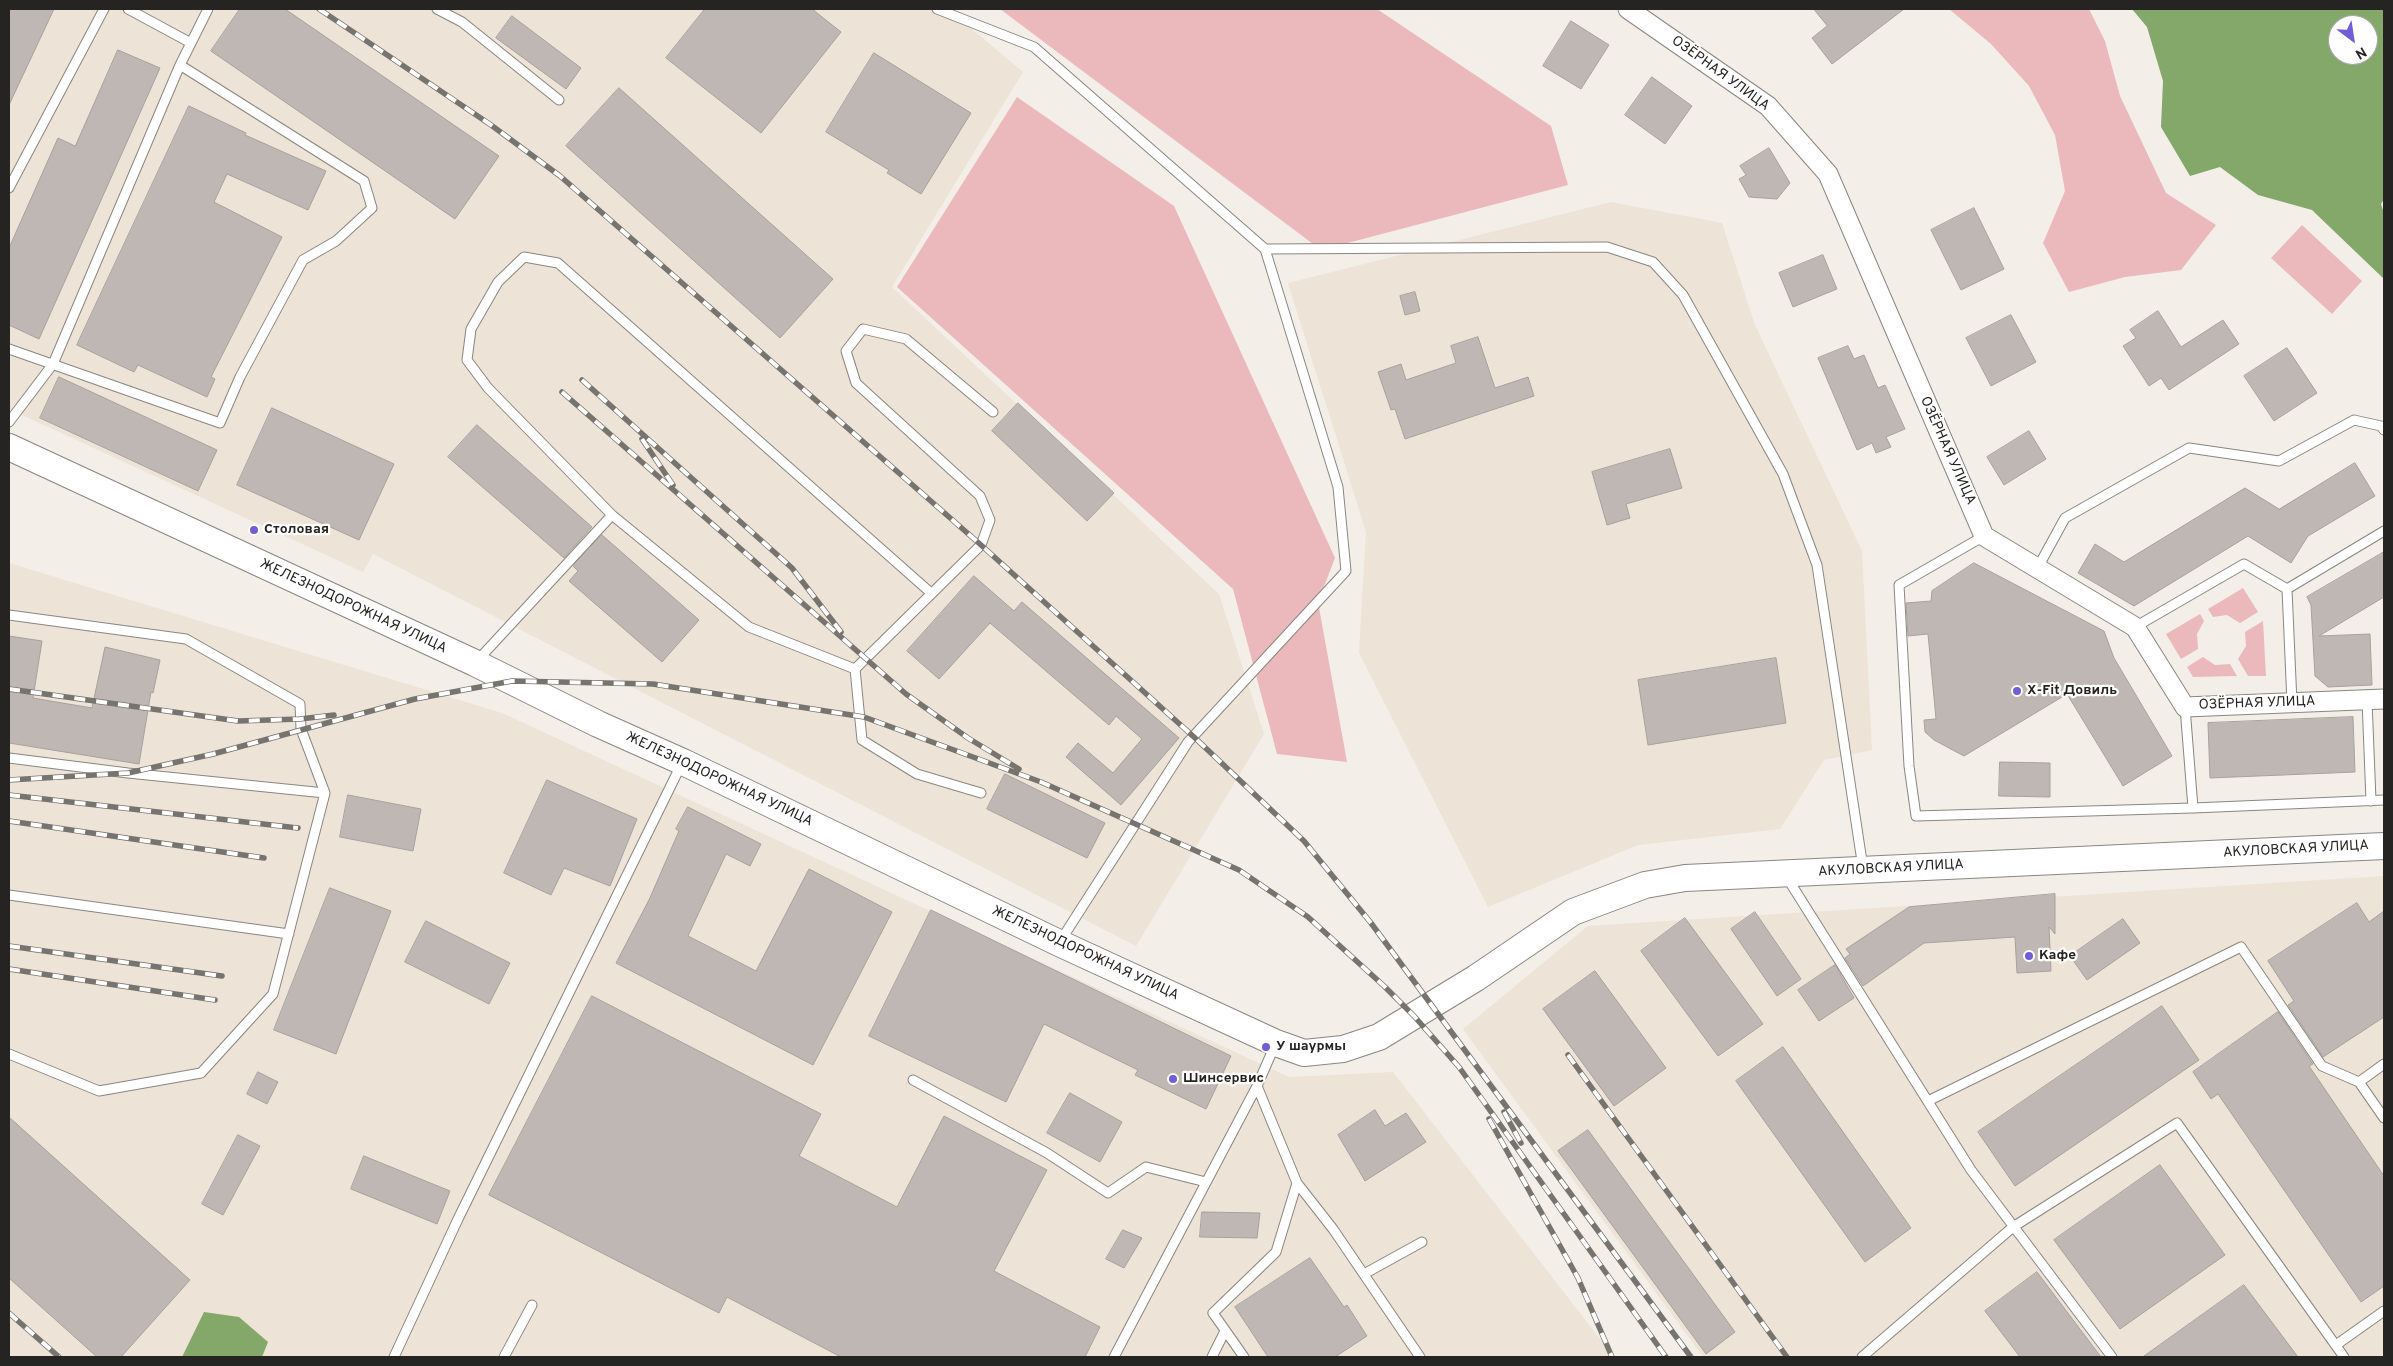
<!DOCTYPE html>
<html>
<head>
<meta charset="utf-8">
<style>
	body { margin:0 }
	#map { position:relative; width:2393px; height:1366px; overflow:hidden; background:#f3eee8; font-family:Overpass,sans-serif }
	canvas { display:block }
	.frame { position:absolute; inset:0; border:10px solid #262422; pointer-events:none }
	.north { position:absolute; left:2328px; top:15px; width:50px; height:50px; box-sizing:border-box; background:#fff; border:1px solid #a8a7a7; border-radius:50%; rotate:149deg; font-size:14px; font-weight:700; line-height:20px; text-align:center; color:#262422 }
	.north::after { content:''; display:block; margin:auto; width:18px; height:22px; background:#705dd7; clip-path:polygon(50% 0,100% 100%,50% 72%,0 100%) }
</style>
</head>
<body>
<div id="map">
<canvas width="2393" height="1366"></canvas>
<div class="frame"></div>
<div class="north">N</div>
</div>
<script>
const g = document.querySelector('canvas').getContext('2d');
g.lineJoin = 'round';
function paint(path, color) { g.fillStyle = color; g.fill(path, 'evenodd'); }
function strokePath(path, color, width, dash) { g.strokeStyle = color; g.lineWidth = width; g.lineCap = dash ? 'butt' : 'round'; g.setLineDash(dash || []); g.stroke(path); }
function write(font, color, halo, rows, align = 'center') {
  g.font = font + ' Overpass,sans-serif'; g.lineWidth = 4.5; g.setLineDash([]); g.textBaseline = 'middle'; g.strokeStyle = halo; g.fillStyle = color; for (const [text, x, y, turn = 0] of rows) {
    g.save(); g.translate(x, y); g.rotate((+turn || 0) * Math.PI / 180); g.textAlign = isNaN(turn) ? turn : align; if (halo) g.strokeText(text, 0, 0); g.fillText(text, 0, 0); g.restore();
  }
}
paint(new Path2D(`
	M9,9H948L1023,72L892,287L1219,594L1264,734L1136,946L373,554L363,572L9,409Z
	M1611,202L1722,223L1755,325L1862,551L1872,750L1824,760L1780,829L1638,845L1488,907L1359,653L1366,532L1288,283Z
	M9,563L502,713L1289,1077L1393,1072L1614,1357H9Z
	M2384,876V1357H1703L1463,1029L1588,926Z`), '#ede3d7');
paint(new Path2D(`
	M1000,9H1377L1551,126L1568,185L1321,250Z
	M1949,9H2089L2105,41L2120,96L2166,193L2216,225L2181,270L2125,277L2069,292L2043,243L2065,191L2055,135L2029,86L1991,44Z
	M1017,97L1174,206L1335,558L1318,602L1347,762L1277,754L1233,589L897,287Z
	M2302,225L2362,281L2332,314L2271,258Z
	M2243,588L2258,612L2240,623L2227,615L2213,617L2208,609Z
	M2200,614L2204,621L2197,634L2198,649L2181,659L2166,634Z
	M2263,621L2266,676H2248L2238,659L2246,646L2245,632Z
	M2203,657L2215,665L2230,664L2237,676L2193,677L2187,667Z`), '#ebb9bc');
paint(new Path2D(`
	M2132,9H2384V199L2381,204L2384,213V279L2312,210L2258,195L2220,167L2190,176L2161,127L2163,81L2147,27ZM2338,25H2368V55H2338Z
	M204,1312L239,1317L268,1342L262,1357H182Z`), '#84a869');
const building = new Path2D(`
	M9,9H54L9,105Z
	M240,9H285L499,156L455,219L211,51Z
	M705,9H812L841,32L761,133L666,58Z
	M1814,9H1904L1832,64L1812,38L1827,26Z
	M512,16L581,68L566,89L496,38Z
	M1571,21L1609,45L1581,89L1543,66Z
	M118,50L160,68L39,339L9,325V248L58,138L75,146Z
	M874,53L971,113L921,194L887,173L889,170L826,132Z
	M1652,77L1692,106L1665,144L1625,115Z
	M619,88L833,279L780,338L566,146Z
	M189,106L246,133L245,135L326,171L308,210L227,174L214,202L282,237L211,377L215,379L207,397L138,365L134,372L77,345Z
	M1769,148L1790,183L1777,199L1749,197L1739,179L1746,175L1740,166Z
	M1974,208L2004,269L1961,290L1931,230Z
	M1823,255L1837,289L1793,307L1779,273Z
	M1415,292L1420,311L1405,315L1400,296Z
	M2158,311L2181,347L2223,320L2239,344L2169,390L2161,378L2149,386L2123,346L2136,338L2130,330Z
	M2011,315L2036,362L1991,386L1966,338Z
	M1478,337L1495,388L1528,377L1534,396L1405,439L1395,409L1391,410L1378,372L1401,364L1406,380L1456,363L1451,346Z
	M1848,346L1854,359L1864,355L1878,388L1885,385L1905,429L1886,437L1891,447L1876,453L1872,443L1857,450L1818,358Z
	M2287,348L2317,393L2274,421L2244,376Z
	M59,377L217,450L198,491L40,418Z
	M1018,403L1114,493L1087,521L992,431Z
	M272,408L394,464L359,540L237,485Z
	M477,425L592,527L564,558L448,457Z
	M2029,431L2046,459L2004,485L1987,457Z
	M1670,449L1682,488L1626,504L1630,518L1607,525L1592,472Z
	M2355,463L2375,496L2308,536L2291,563L2248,536L2134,606L2078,573L2095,544L2124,562L2245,488L2279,509Z
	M602,535L699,620L662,662L569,581L578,571L573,566Z
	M2384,552V597L2319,636L2370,634L2372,685L2328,687L2315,676L2311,605L2307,597Z
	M1974,563L2104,631L2114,658L2172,756L2123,786L2067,694L1964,756L1934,740L1925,732L1924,720L1936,719L1928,634L1908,636L1906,603L1931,601L1932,591Z
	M974,576L1014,611L1022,602L1179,738L1121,805L1066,757L1078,743L1113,773L1142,739L1116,716L1109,725L990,623L939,679L907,651Z
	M9,636L42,641L33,698L92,708L105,647L160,660L153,693L151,692L139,764L9,743Z
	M1776,658L1786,723L1648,745L1638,680Z
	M2353,717L2355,772L2210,778L2208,723Z
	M2000,762L2050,763V797L1999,796Z
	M1005,774L1105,823L1087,858L987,809Z
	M547,780L637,819L610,886L564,868L551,895L504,873Z
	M348,795L421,809L413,851L340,837Z
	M688,807L761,844L750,866L726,854L688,936L756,971L809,869L892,912L813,1065L616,963L649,900L679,831L676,829Z
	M330,888L391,911L336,1054L274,1030Z
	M2055,894V934L2049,927L2051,971L2017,973L2015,937L1924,943L1863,986L1845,958L1850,954L1846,949L1909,907Z
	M2357,903L2369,922L2384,911V1017L2323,1057L2288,1005L2294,1001L2268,961Z
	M931,910L1231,1056L1206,1109L1135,1075L1138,1070L1044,1024L1006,1102L869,1036Z
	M1755,912L1801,979L1777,996L1731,929Z
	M1685,918L1763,1024L1718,1056L1641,951Z
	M2123,919L2140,943L2087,980L2070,956Z
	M426,921L510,963L489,1004L405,962Z
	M1835,965L1854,998L1819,1021L1798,990Z
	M1595,971L1666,1068L1614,1106L1543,1009Z
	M592,996L821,1114L799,1156L897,1207L944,1116L1047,1170L994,1271L1100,1327L1085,1357H841L727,1297L719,1313L489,1195Z
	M2162,1006L2199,1060L2015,1186L1978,1132Z
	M2278,1012L2313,1064L2309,1066L2384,1176V1286L2361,1302L2218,1094L2211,1099L2193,1072Z
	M1783,1047L1911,1228L1865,1262L1736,1081Z
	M258,1072L278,1082L267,1104L247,1094Z
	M1070,1093L1122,1122L1100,1162L1047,1133Z
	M1375,1110L1385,1126L1406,1113L1426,1142L1365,1181L1338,1135Z
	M9,1117L190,1280L121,1357H97L9,1278Z
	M1588,1130L1735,1332L1706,1354L1558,1151Z
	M238,1135L260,1146L223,1215L202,1204Z
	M364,1156L450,1191L437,1224L351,1189Z
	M2160,1165L2225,1255L2120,1329L2054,1240Z
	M1202,1212L1260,1213L1257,1238L1200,1237Z
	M1123,1230L1142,1238L1124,1268L1106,1259Z
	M1310,1258L1344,1307L1347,1305L1367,1336L1335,1357H1268L1235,1307Z
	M2037,1272L2101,1357H2020L1985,1311Z
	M2244,1285L2298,1357H2143Z`);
paint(building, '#bfb7b4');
strokePath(building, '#a8a19e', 1);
const lane = new Path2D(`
	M128,9L191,43
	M437,9L462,22L559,100
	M937,9L1034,47L1265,249
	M9,188L104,9
	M9,349L220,423L240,377L303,260L336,241L372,208L364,181L180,65
	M9,422L53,364L180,65L208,9
	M612,515L488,388L467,360L471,329L498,282L524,257L558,263L931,593
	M1984,536L1899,585L1909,766L1916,816L2193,808L2185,707
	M2037,569L2065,518L2189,448L2279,461L2354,420L2381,426L2384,430
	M2287,589L2292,703
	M9,615L186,639L300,704L301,729L325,793
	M2135,627L2244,564L2287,589L2384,531
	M477,661L612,515L749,627L855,669L981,545L990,520L980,496L856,383L846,351L863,329L906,339L993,412
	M855,669L862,740L917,774L981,793
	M2367,700L2371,801
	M9,758L128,773L325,793L273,994L201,1073L99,1091L9,1054
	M2193,808L2384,800
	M1786,876L1971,1170L2112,1357
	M9,895L289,934
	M1061,940L1188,742L1346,571L1338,487L1265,249L1607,247L1653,262L1683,295L1783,474L1817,565L1863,868
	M913,1080L1047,1153L1108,1193L1146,1167L1206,1182
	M2359,1082L2384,1064
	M1257,1086L1297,1183L1333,1229L1420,1357
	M1928,1101L2241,947L2322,1066L2359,1082L2384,1118
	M1364,1274L1422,1242
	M2336,1345L2384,1311
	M394,1357L458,1219L682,763
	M504,1357L532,1305
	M1114,1357L1257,1086L1275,1045
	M1212,1357L1225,1331
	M1244,1357L1213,1313L1276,1252L1297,1183
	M1862,1357L2013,1227L2177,1123L2344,1357`);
const street = new Path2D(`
	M1628,9L1768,106L1828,174L1984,536L2135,627L2185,707L2384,699`);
const secondary = new Path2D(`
	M9,447L475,663L598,724L683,762L1059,943L1276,1043L1304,1053L1343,1049L1379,1037L1476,978L1573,912L1645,885L1685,878L2384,846`);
strokePath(lane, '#8a8681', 11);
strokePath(street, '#8a8681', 21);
strokePath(secondary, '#8a8681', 28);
strokePath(lane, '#fff', 9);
strokePath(street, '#fff', 19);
strokePath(secondary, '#fff', 26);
const rail = new Path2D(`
	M319,9L491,125L560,176L981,545L1194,737L1304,841L1371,923L1691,1357
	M582,380L792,568L841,632
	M562,392L906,694L968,738L1019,769
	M642,439L673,485
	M9,689L238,721L300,719L334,715
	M9,780L128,773L213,754L415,699L512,681L653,684L864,717L1041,782L1239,870L1308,917L1384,986L1414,1016L1459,1067L1666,1357
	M9,795L298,828
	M9,821L264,858
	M9,946L222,976
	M9,969L215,1000
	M1568,1055L1787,1357
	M1504,1112L1521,1143
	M1489,1119L1578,1278L1612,1357
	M9,1313L59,1357`);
strokePath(rail, '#777470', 5.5);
strokePath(rail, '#fff', 4, [11]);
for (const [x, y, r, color] of [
	[254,530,5,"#705dd7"],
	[2017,691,5,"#705dd7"],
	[2029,956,5,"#705dd7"],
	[1266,1047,5,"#705dd7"],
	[1173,1079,5,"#705dd7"]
]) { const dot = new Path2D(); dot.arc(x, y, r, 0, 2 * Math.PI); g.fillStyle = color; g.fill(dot); strokePath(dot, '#fff', 2); }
write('14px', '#262422', '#fff', [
	["ОЗЁРНАЯ УЛИЦА",1720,74,36],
	["ОЗЁРНАЯ УЛИЦА",1947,451,66],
	["ЖЕЛЕЗНОДОРОЖНАЯ УЛИЦА",353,607,25],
	["ОЗЁРНАЯ УЛИЦА",2257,704,-2],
	["ЖЕЛЕЗНОДОРОЖНАЯ УЛИЦА",719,780,25],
	["АКУЛОВСКАЯ УЛИЦА",2296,850,-3],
	["АКУЛОВСКАЯ УЛИЦА",1891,869,-3],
	["ЖЕЛЕЗНОДОРОЖНАЯ УЛИЦА",1085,954,25]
]);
write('bold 14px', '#262422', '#fff', [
	["Столовая",264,530],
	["X-Fit Довиль",2027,691],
	["Кафе",2039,956],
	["У шаурмы",1276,1047],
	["Шинсервис",1183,1079]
], 'left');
</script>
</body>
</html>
